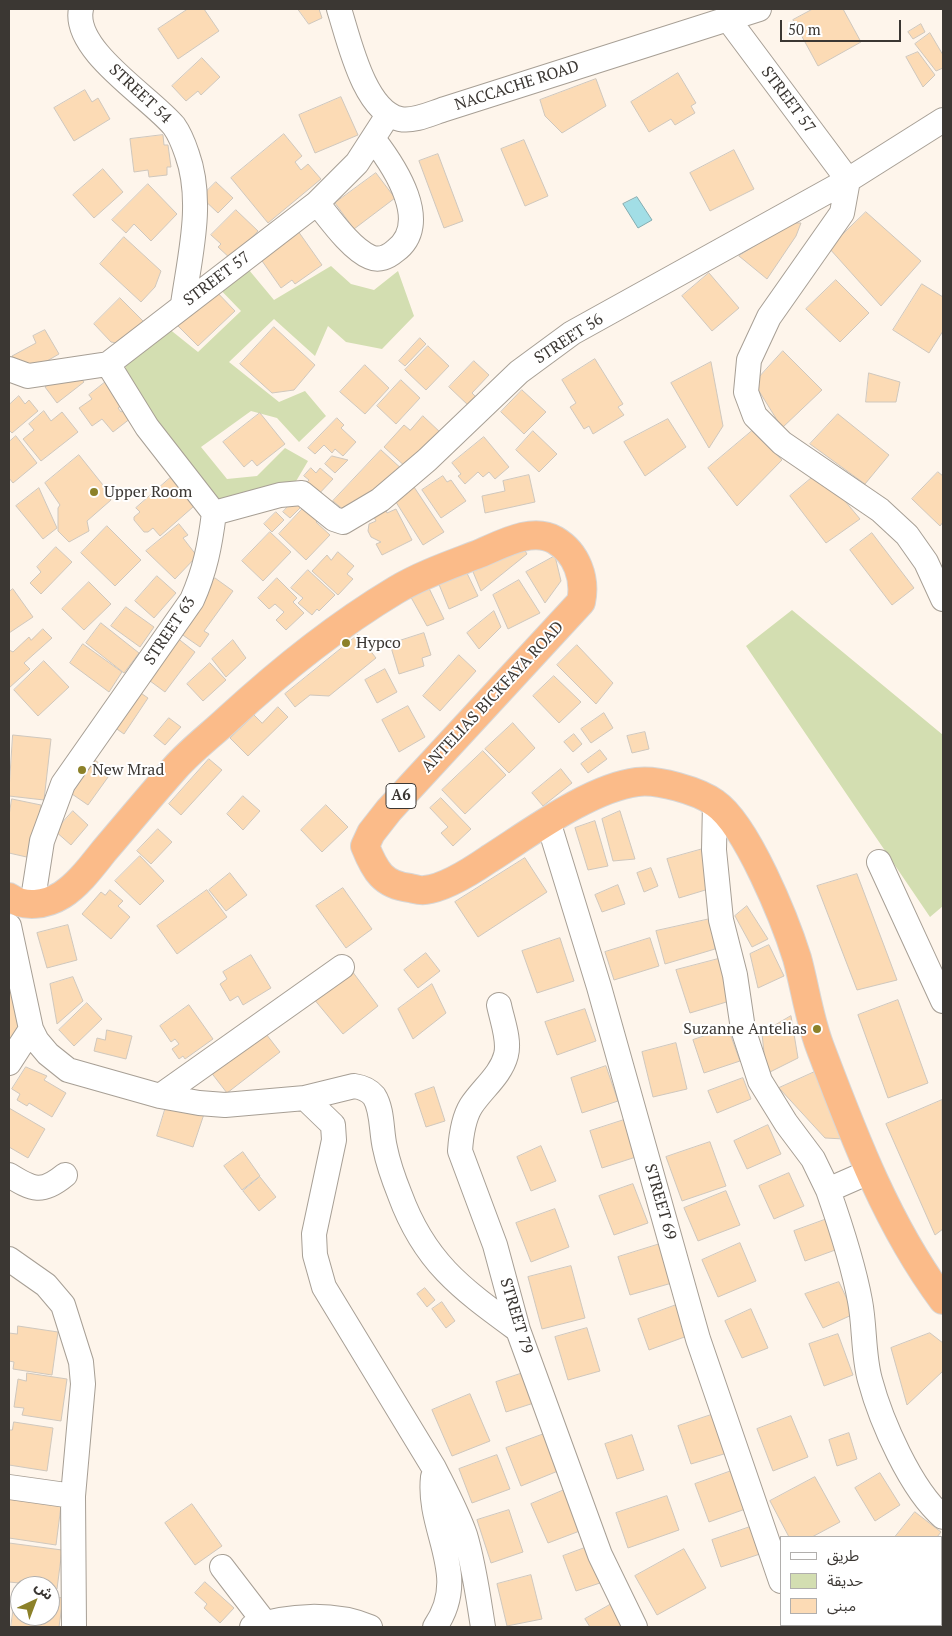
<!DOCTYPE html>
<html>
<head>
<meta charset="utf-8">
<style>
	body { margin:0 }
	#map { position:relative; width:952px; height:1636px; overflow:hidden; background:#fef5eb; font-family:"PT Serif","Noto Sans Arabic",serif }
	canvas { display:block }
	.frame { position:absolute; inset:0; border:10px solid #3b3733; pointer-events:none }
	.legend { position:absolute; left:780px; top:1536px; width:162px; height:90px; box-sizing:border-box; background:#fff; border:1px solid #b1afad; margin:0; padding:6px 9px; list-style:none; font-size:15px; color:#3b3733 }
	.legend li { display:flex; align-items:center; gap:10px; height:25px }
	.legend b { width:25px; border:1px solid #b1afad }
	.north { position:absolute; left:10px; top:1576px; width:50px; height:50px; box-sizing:border-box; background:#fff; border:1px solid #b1afad; border-radius:50%; rotate:43deg; font-size:14px; font-weight:700; line-height:20px; text-align:center; color:#3b3733 }
	.north::after { content:''; display:block; margin:auto; width:18px; height:22px; background:#8c8129; clip-path:polygon(50% 0,100% 100%,50% 72%,0 100%) }
	.scale { position:absolute; left:780px; top:20px; width:121px; height:22px; box-sizing:border-box; border:2px solid #3b3733; border-top:0; padding-left:6px; font-size:15px; line-height:18px; white-space:nowrap; color:#3b3733; -webkit-text-stroke:4px #fff; paint-order:stroke }
</style>
</head>
<body>
<div id="map">
<canvas width="952" height="1636"></canvas>
<div class="frame"></div>
<ul class="legend">
<li><b style="height:6px;background:#fff"></b>طريق</li>
<li><b style="height:14px;background:#d3deb1"></b>حديقة</li>
<li><b style="height:14px;background:#fcdbb5"></b>مبنى</li>
</ul>
<div class="north">ش</div>
<div class="scale">50 m</div>
</div>
<script>
const g = document.querySelector('canvas').getContext('2d');
g.lineJoin = 'round';
function paint(path, color) { g.fillStyle = color; g.fill(path, 'evenodd'); }
function strokePath(path, color, width, dash) { g.strokeStyle = color; g.lineWidth = width; g.lineCap = dash ? 'butt' : 'round'; g.setLineDash(dash || []); g.stroke(path); }
function write(font, color, halo, rows, align = 'center') {
  g.font = font + ' "PT Serif",serif'; g.lineWidth = 4; g.setLineDash([]); g.textBaseline = 'middle'; g.strokeStyle = halo; g.fillStyle = color; for (const [text, x, y, turn = 0] of rows) {
    g.save(); g.translate(x, y); g.rotate((+turn || 0) * Math.PI / 180); g.textAlign = isNaN(turn) ? turn : align; if (halo) g.strokeText(text, 0, 0); g.fillText(text, 0, 0); g.restore();
  }
}
paint(new Path2D(`
	M239,258L274,300L331,266L351,284L374,290L398,271L414,316L382,349L346,342L328,326L315,356L274,319L229,362L279,402L305,391L326,416L299,442L277,418L251,411L201,447L227,479L257,476L285,448L308,461L292,488L218,500L127,384L125,361L168,328L198,352L241,311L213,282Z
	M792,610L943,735V906L930,917L746,646Z`), '#d3deb1');
const water = new Path2D(`
	M637,197L652,220L638,228L623,204Z`);
paint(water, '#a2dee6');
strokePath(water, '#83acb0', 1);
const building = new Path2D(`
	M188,9H204L219,31L178,59L158,29Z
	M298,9H319L322,18L309,24Z
	M813,9H843L861,42L818,66L793,20Z
	M921,24L925,32L913,39L908,32Z
	M930,33L943,55V68L936,71L915,44Z
	M918,52L935,75L923,87L906,57Z
	M202,58L220,77L201,95L198,91L186,101L172,86Z
	M678,73L696,103L691,106L695,113L675,125L671,119L649,132L631,102Z
	M596,79L606,106L562,133L545,116L540,100Z
	M85,90L92,102L98,98L110,119L74,141L54,108Z
	M341,97L358,135L315,153L299,115Z
	M284,134L302,156L295,162L301,170L308,164L321,179L268,223L231,178Z
	M163,135L164,145H168L171,167H167V175L149,177L148,170L134,172L130,139Z
	M524,140L548,196L525,206L501,149Z
	M734,150L754,189L710,211L690,173Z
	M438,154L463,221L444,228L419,161Z
	M103,169L123,192L94,218L73,195Z
	M376,173L395,198L354,229L335,203Z
	M216,182L233,198L218,213L201,197Z
	M148,184L177,214L151,241L134,224L126,233L112,220Z
	M236,210L258,231L232,260L218,247L221,244L211,235Z
	M866,212L921,261L881,306L829,248Z
	M792,223H801L796,236L767,279L739,256Z
	M298,231L322,265L295,284L292,280L281,288L260,258Z
	M124,237L161,271L155,287L141,302L100,264Z
	M709,273L739,308L712,331L682,296Z
	M836,280L869,313L840,342L806,309Z
	M922,284L943,297V331L929,353L893,330Z
	M213,288L235,311L198,346L176,324Z
	M120,298L145,323L123,344L111,342L94,324Z
	M274,327L315,365L294,390L272,393L240,364Z
	M45,330L59,354L47,361L18,367L12,356L36,343L33,336Z
	M420,338L426,344L405,366L399,361Z
	M428,346L449,366L426,390L405,370Z
	M783,351L822,390L782,428L754,383Z
	M595,359L623,404L618,407L624,415L593,434L589,426L584,429L570,407L576,403L562,380Z
	M474,361L489,375L472,393L477,398L469,406L449,387Z
	M711,362L723,426L709,448L671,383Z
	M365,365L389,388L365,414L340,392Z
	M869,373L900,382L896,402H866Z
	M80,377L84,382L57,403L45,387L57,378Z
	M108,380L126,403L118,408L121,412L125,410L131,418L113,432L102,419L92,426L79,408L92,399L89,395Z
	M401,380L420,398L396,424L377,406Z
	M522,390L546,412L524,434L501,412Z
	M19,396L25,404L29,400L38,411L12,433L9,430V405Z
	M44,411L51,421L62,412L78,432L41,461L23,439L34,430L29,424Z
	M260,413L285,444L257,466L252,460L244,467L223,442Z
	M838,414L889,455L865,484L810,444Z
	M423,416L442,434L408,469L384,447L404,425L410,430Z
	M337,418L344,425L341,428L356,442L343,456L335,449L332,453L324,445L315,454L308,448Z
	M668,419L686,447L645,476L624,442Z
	M533,431L557,454L539,472L516,450Z
	M752,431L782,460L737,506L708,468Z
	M16,436L37,463L13,483L9,478V442Z
	M484,437L509,467L495,479L489,472L483,477L478,472L465,484L458,476L461,474L452,463Z
	M381,450L404,471L345,511L333,501Z
	M79,455L103,485L111,500L87,521L89,531L69,542L58,531V508L60,505L45,483Z
	M332,456L348,460L335,473L325,464Z
	M311,468L316,473L320,468L333,479L317,496L305,484L309,480L304,476Z
	M820,471L860,519L826,543L790,496Z
	M177,472L201,500L160,536L153,528L148,532H144L134,520V517L140,512L136,508Z
	M938,472L943,476V522L940,526L912,499Z
	M529,475L535,502L485,513L482,496L505,491L503,481Z
	M443,476L447,482L451,480L466,501L441,518L422,490Z
	M414,487L444,532L423,545L394,499Z
	M39,488L57,528L43,539L16,506Z
	M296,498L303,505L290,518L283,512Z
	M308,503L322,516L316,522L330,535L306,560L279,534Z
	M384,505L387,513L396,509L412,540L382,555L376,544L381,542L371,537L368,531L369,524L376,521L371,511Z
	M276,512L284,520L272,532L264,524Z
	M179,524L188,535L183,538L197,556L175,579L146,551Z
	M107,526L141,560L115,586L81,553Z
	M270,532L291,552L263,581L242,561Z
	M872,533L914,588L892,605L850,550Z
	M56,547L72,562L41,594L30,583L41,572L37,567Z
	M524,549L527,554L481,591L471,567Z
	M338,552L354,566L347,574L353,579L338,595L312,571L327,555L331,560Z
	M555,556L561,581L545,603L526,572Z
	M465,569L478,596L449,609L438,582Z
	M308,570L335,595L319,611L317,609L312,615L298,603L303,598L291,588Z
	M157,576L176,593L154,618L135,601Z
	M215,578L233,591L204,631L209,634L200,647L177,631Z
	M277,578L297,598L293,602L304,613L286,630L276,620L284,612L275,604L269,609L258,598Z
	M425,580L444,619L427,626L408,592Z
	M519,580L540,613L508,629L493,595Z
	M89,582L111,604L84,630L62,609Z
	M13,589L33,617L9,633V592Z
	M126,607L154,627L140,647L111,626Z
	M494,611L501,627L479,649L467,633Z
	M101,623L139,653L124,673L86,643Z
	M43,629L52,638L24,663L30,669L9,688V650L13,652L29,637L31,640Z
	M424,633L431,655L422,658L424,666L399,674L390,644Z
	M358,635L376,658L329,696L310,695L295,707L285,694Z
	M176,637L195,652L165,692L146,678Z
	M233,640L246,658L226,677L212,659Z
	M83,644L122,672L109,692L70,663Z
	M577,645L613,683L596,704L557,665Z
	M459,655L476,671L440,711L423,696Z
	M44,661L69,687L38,716L14,690Z
	M210,663L226,680L203,701L187,684Z
	M385,669L397,692L377,703L365,680Z
	M554,676L581,702L559,723L533,696Z
	M135,689L148,698L124,734L111,725Z
	M408,706L425,737L399,752L382,720Z
	M278,707L288,717L248,756L230,738L254,715L262,723Z
	M604,713L613,728L591,743L581,729Z
	M169,718L181,727L165,745L154,736Z
	M513,723L535,748L509,773L485,749Z
	M645,732L649,749L632,753L627,736Z
	M574,734L582,744L573,752L564,742Z
	M13,735L51,739L44,800L9,796Z
	M600,750L607,759L588,773L581,764Z
	M483,751L506,775L465,814L442,790Z
	M209,759L222,770L181,815L169,804Z
	M95,760L111,773L88,805L72,794Z
	M561,769L572,783L543,806L532,793Z
	M243,796L260,811L243,830L227,814Z
	M441,798L471,829L453,846L441,833L448,827L430,808Z
	M12,799L41,805L31,858L9,853V816Z
	M326,805L348,827L322,852L301,830Z
	M73,811L88,825L71,845L55,831Z
	M620,811L635,859L613,861L602,819Z
	M595,821L608,866L588,870L575,828Z
	M158,829L172,842L151,864L137,851Z
	M710,847L712,888L679,898L667,859Z
	M140,856L164,881L140,905L115,881Z
	M525,858L547,892L478,937L455,902Z
	M651,868L658,886L644,892L637,873Z
	M230,873L247,895L226,911L209,890Z
	M857,874L897,980L857,990L817,886Z
	M618,885L625,904L602,912L595,895Z
	M343,888L372,929L346,948L316,906Z
	M110,890L123,901L118,906L130,917L111,939L82,914L101,892L105,895Z
	M207,890L227,917L177,954L157,926Z
	M747,906L768,939L752,947L735,916Z
	M710,919L715,949L665,964L656,931Z
	M68,925L77,960L47,968L37,933Z
	M560,938L574,981L537,993L522,951Z
	M650,938L659,966L614,980L605,952Z
	M769,945L784,976L758,988L750,954Z
	M426,953L440,971L418,988L404,970Z
	M251,955L271,988L243,1005L238,996L230,1001L220,984L227,979L223,972Z
	M722,958L733,1000L690,1013L676,970Z
	M352,971L378,1006L343,1034L313,998Z
	M73,977L83,1001L57,1024L50,984Z
	M9,984L26,1034L9,1040Z
	M432,984L446,1013L413,1039L398,1009Z
	M898,1000L928,1083L888,1098L858,1015Z
	M87,1003L102,1019L74,1046L59,1030Z
	M189,1005L213,1039L185,1059L183,1056L179,1059L172,1049L179,1044L175,1039L171,1042L160,1026Z
	M585,1009L596,1041L557,1055L545,1022Z
	M791,1016L798,1058L766,1074L762,1033Z
	M728,1028L740,1061L704,1073L693,1040Z
	M107,1030L132,1036L126,1059L94,1051L97,1038L105,1040Z
	M263,1030L280,1052L227,1093L210,1071Z
	M676,1043L687,1089L653,1097L642,1052Z
	M606,1066L618,1101L582,1113L571,1078Z
	M26,1067L47,1076L44,1080L66,1093L52,1117L29,1103L27,1106L17,1100L20,1094L12,1089Z
	M819,1070L844,1139L825,1138L779,1088Z
	M743,1078L751,1099L717,1113L708,1091Z
	M434,1087L445,1121L426,1127L415,1094Z
	M168,1100L205,1111L193,1147L157,1136Z
	M942,1100L943,1229L935,1235L886,1124Z
	M9,1108L45,1129L28,1158L9,1147Z
	M627,1119L639,1156L602,1168L590,1131Z
	M768,1125L781,1154L747,1169L734,1141Z
	M710,1142L726,1186L682,1201L666,1157Z
	M541,1146L556,1181L531,1191L517,1157Z
	M243,1152L260,1176L242,1190L224,1166Z
	M789,1173L804,1206L774,1219L759,1186Z
	M260,1177L276,1197L259,1211L243,1191Z
	M633,1184L648,1223L614,1235L599,1196Z
	M726,1191L740,1225L698,1241L684,1208Z
	M555,1209L569,1247L531,1262L516,1223Z
	M827,1219L838,1249L805,1261L794,1231Z
	M740,1243L756,1281L718,1297L702,1260Z
	M660,1244L672,1283L630,1295L618,1257Z
	M571,1266L585,1318L542,1329L528,1277Z
	M839,1282L854,1314L823,1328L805,1294Z
	M425,1288L435,1300L427,1307L417,1294Z
	M442,1302L455,1321L446,1328L432,1309Z
	M679,1304L690,1335L649,1350L638,1319Z
	M751,1309L768,1348L742,1358L725,1321Z
	M18,1326L58,1332L52,1375L13,1369L14,1362L9,1361V1333L17,1334Z
	M587,1328L600,1371L568,1380L555,1337Z
	M930,1333L943,1343V1371L907,1405L891,1348Z
	M838,1334L853,1375L824,1386L809,1344Z
	M526,1372L537,1402L506,1412L496,1382Z
	M27,1373L67,1379L61,1421L22,1415L24,1408L14,1407L18,1379L26,1381Z
	M470,1394L490,1441L452,1456L432,1410Z
	M714,1414L727,1453L691,1464L678,1426Z
	M791,1416L808,1457L773,1471L757,1429Z
	M14,1422L53,1428L47,1471L9,1465V1430H12Z
	M849,1433L857,1459L837,1466L829,1440Z
	M544,1434L558,1471L521,1486L506,1448Z
	M632,1435L644,1470L617,1479L605,1444Z
	M497,1455L510,1489L472,1503L459,1469Z
	M737,1469L751,1507L709,1522L695,1484Z
	M880,1473L900,1505L875,1521L855,1488Z
	M815,1477L840,1522L812,1537H789L770,1501Z
	M569,1488L585,1529L548,1543L531,1504Z
	M667,1496L679,1530L628,1548L616,1513Z
	M9,1499L61,1506L56,1545L9,1538Z
	M192,1504L222,1546L195,1565L165,1523Z
	M509,1510L523,1552L491,1563L477,1520Z
	M915,1512L941,1532L937,1537H895Z
	M750,1527L760,1554L721,1567L712,1540Z
	M9,1543L62,1550L57,1589L50,1588V1586L9,1582Z
	M590,1546L603,1582L576,1591L563,1556Z
	M684,1549L706,1588L657,1615L635,1576Z
	M531,1575L542,1619L507,1626L497,1584Z
	M205,1582L234,1608L220,1623L204,1608L207,1604L195,1593Z
	M16,1592H20V1616H50V1596L63,1598L59,1627H11Z
	M615,1602L627,1627H590L585,1619Z`);
paint(building, '#fcdbb5');
strokePath(building, '#cfc7bd', 1);
const minor = new Path2D(`
	M81,9C72,50 150,97 174,126C179,133 184,145 187,154C204,201 190,255 183,304
	M339,9C349,40 364,111 400,119C414,122 432,113 445,109L759,9
	M728,19L848,180L842,213L769,317L749,360L746,392L755,416L782,443L880,510L907,535L926,562L943,599
	M317,203C330,219 351,249 370,257C379,261 388,257 395,251C433,224 394,166 374,140
	M9,369L28,376L108,364L317,203L357,163L388,115
	M214,513L280,495L302,493L334,519L343,522L380,500L427,460L519,372L572,333L848,180L943,120
	M715,803L714,850L721,920L735,975L743,1029L760,1081L786,1123L813,1159L828,1190L869,1172
	M548,821L599,987L698,1339L781,1581
	M879,862L943,1001
	M32,905L42,841L63,784L192,600C205,571 210,545 214,513L147,427L108,364
	M9,926L31,1029L37,1041L48,1054L68,1070L160,1096L199,1103L225,1105L305,1098L333,1125L334,1140L314,1234L315,1255L324,1287L434,1468C445,1490 457,1512 465,1535C474,1565 478,1596 483,1627
	M499,1005C502,1020 510,1040 506,1055C501,1075 482,1089 471,1106C463,1119 461,1136 460,1151L495,1245L518,1330L600,1555L635,1627
	M9,1063L31,1029
	M160,1096L342,967
	M305,1098L354,1086C361,1087 369,1090 374,1096C383,1110 381,1132 385,1148C388,1163 394,1180 400,1195C425,1263 462,1289 518,1330
	M9,1175C33,1190 42,1194 65,1175
	M828,1190C841,1227 853,1263 860,1301C865,1327 863,1355 870,1380C881,1421 911,1490 943,1517
	M9,1259L46,1285L63,1305L81,1362L83,1384L73,1496L74,1627
	M433,1477C427,1531 471,1575 435,1627
	M9,1487L73,1496
	M222,1567L265,1623
	M804,1625L807,1627
	M252,1627C288,1615 333,1612 370,1627`);
const highway = new Path2D(`
	M9,897C24,908 46,905 62,895C78,885 92,866 104,851C128,823 151,795 175,768C191,750 211,735 228,719C280,671 336,626 396,590C421,575 450,565 476,555C499,546 531,526 555,540C577,553 586,579 581,602L389,810L371,833L365,846C375,871 383,885 410,888C415,889 420,891 425,890C445,888 473,870 489,859C530,833 590,788 637,782C657,779 699,791 715,803C747,825 785,920 797,958C805,987 809,1018 820,1047C853,1134 887,1225 943,1300`);
strokePath(minor, '#a79f95', 26);
strokePath(highway, '#d8d7d6', 30);
strokePath(minor, '#fff', 24);
strokePath(highway, '#fbbb89', 28);
for (const [x, y, r, color] of [
	[94,492,5,"#8c8129"],
	[346,643,5,"#8c8129"],
	[82,770,5,"#8c8129"],
	[817,1029,5,"#8c8129"]
]) { const dot = new Path2D(); dot.arc(x, y, r, 0, 2 * Math.PI); g.fillStyle = color; g.fill(dot); strokePath(dot, '#fff', 2); }
for (const [x, y, w] of [
	[401,796,30]
]) { const box = new Path2D(); box.roundRect(x - w / 2, y - 12.5, w, 25, 4); g.fillStyle = '#fff'; g.fill(box); strokePath(box, '#3b3733', 1); }
write('bold 15px', '#3b3733', null, [
	["A6",401,796]
]);
write('16px', '#3b3733', '#fff', [
	["NACCACHE ROAD",517,86,-18],
	["STREET 54",140,94,43],
	["STREET 57",788,100,53],
	["STREET 57",217,279,-37],
	["STREET 56",569,339,-33],
	["STREET 63",170,631,-56],
	["ANTELIAS BICKFAYA ROAD",493,697,-47],
	["STREET 69",660,1202,74],
	["STREET 79",516,1316,73]
]);
write('16px', '#3b3733', '#fff', [
	["Upper Room",104,492],
	["Hypco",356,643],
	["New Mrad",92,770],
	["Suzanne Antelias",807,1029,"right"]
], 'left');
</script>
</body>
</html>
